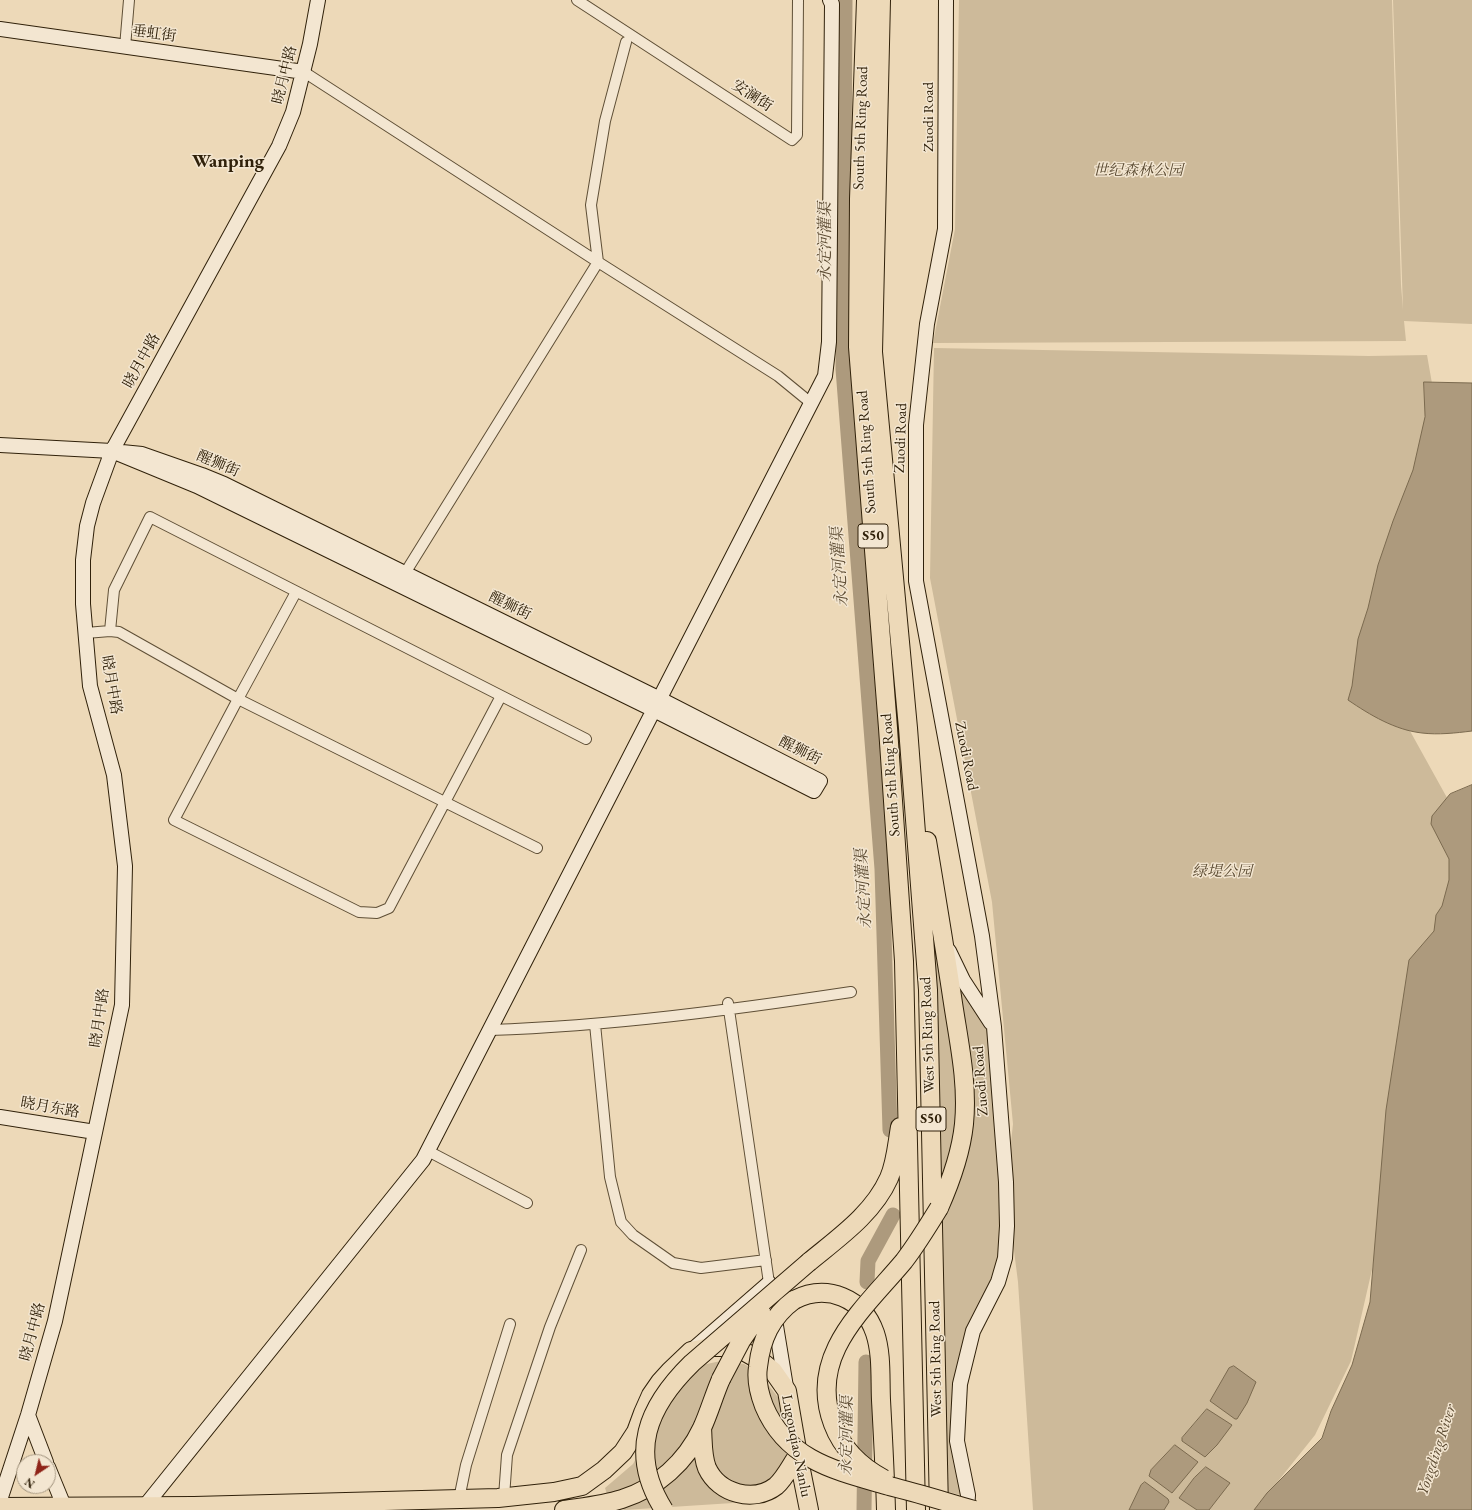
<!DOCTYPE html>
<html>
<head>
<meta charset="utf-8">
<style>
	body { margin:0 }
	#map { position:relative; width:1472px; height:1510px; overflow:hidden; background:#edd9b8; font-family:"EB Garamond",serif }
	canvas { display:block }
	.north { position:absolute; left:16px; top:1454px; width:40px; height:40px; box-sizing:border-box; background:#f3e6d1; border:1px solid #a59781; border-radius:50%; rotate:215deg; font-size:11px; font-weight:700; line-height:16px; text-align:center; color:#30210a }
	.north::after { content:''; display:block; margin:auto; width:14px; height:18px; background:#8f2418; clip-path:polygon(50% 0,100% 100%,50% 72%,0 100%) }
</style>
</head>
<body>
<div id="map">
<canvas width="1472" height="1510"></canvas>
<div class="north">N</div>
</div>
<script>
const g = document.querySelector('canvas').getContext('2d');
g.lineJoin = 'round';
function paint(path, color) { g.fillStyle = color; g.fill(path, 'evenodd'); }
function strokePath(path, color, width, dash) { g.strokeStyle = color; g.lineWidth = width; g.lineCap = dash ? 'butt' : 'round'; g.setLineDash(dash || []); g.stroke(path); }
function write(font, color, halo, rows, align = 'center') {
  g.font = font + ' "EB Garamond","Noto Serif SC",serif'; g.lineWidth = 3; g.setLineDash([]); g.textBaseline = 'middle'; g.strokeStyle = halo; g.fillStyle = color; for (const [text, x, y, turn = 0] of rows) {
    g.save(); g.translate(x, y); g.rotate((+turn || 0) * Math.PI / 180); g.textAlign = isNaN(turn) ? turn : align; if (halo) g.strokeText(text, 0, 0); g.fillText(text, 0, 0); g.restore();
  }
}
paint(new Path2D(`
	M959,0H1392L1401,285L1403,310L1393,0H1472V324L1404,321L1406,341L933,343L955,229Z
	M934,348L1369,356L1427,355L1446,463L1379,675L1456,814L1452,947L1414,1087L1351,1361L1315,1435L1255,1510H1033L1018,1282L1006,1188L1013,1124L992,902L930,578Z
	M932,943L959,981L989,1032L1003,1232L998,1258L957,1376L964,1496L945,1491L942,1238Z
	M721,1361L744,1364L751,1368L766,1382L781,1401L786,1428V1460L769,1486L733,1503L624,1510L609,1500L605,1488L633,1464L661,1412L680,1385L702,1365Z`), '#cdba9a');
const water = new Path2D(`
	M1424,382L1472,383V731C1456,733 1438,735 1422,733C1395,730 1370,715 1348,700L1352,686L1358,639L1368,608L1378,565L1393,521L1413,470L1425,417Z
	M1472,785V1510H1254L1267,1493L1322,1438L1331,1411L1352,1365L1370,1302L1386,1110L1409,960L1434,931L1436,915L1442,906L1449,880V859L1431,824L1432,816L1450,794Z
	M1234,1366L1256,1382L1247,1403L1237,1419H1235L1210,1401L1229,1368Z
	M1207,1409L1232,1425L1217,1445L1205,1457L1182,1441V1438Z
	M1175,1445L1198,1462L1172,1493L1149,1476L1151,1470Z
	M1206,1467L1230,1483L1209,1510H1197L1179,1498L1194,1478Z
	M1145,1482L1168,1499L1169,1502L1164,1510H1129L1141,1485Z`);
paint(water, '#ad9a7d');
strokePath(water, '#7b6a4f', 1);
strokePath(new Path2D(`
	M845,0L843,369L882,869L890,1130
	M867,1282L868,1261L893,1215
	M864,1510L866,1362`), '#ad9a7d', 15);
const street = new Path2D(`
	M577,0L792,140L797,135L798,0
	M125,47L129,0
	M304,72L598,262L778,376L811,403
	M402,578L598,262L591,205L605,121L626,42
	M110,631L119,632L238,699L296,592
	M86,633L110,631L114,590L150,517L586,739
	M501,696L389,908L377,913L359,912L174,820L238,699L537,848
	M728,1003L769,1283
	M595,1024L610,1177L621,1222L633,1235L673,1263L701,1268L766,1260
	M490,1030C611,1026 731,1010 851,992
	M428,1151L527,1203
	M504,1497L507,1455L550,1327L581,1250
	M459,1499L466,1465L510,1324`);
const secondary = new Path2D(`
	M946,0L945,229L927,324L916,425V581L982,936L994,1027L1006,1182L1007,1226L1005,1258L998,1282L973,1331L960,1384L957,1441L968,1495L967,1510
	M0,29L304,72
	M0,445L112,451L142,454L202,475L224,484L660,699L820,781L814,791L654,710L197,486L112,451
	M949,951L963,980L991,1023
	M0,1117L95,1132
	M769,1283L786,1387
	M691,1351L769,1283
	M28,1415L46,1462
	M48,1467L64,1506V1510
	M0,1500L28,1415L55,1321L122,1005L125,866L114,775L90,686L83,604V560L87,526L93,503L112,451L279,146L293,112L310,44L318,0
	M145,1506L423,1160L825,376L829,342L832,4L830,0`);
const highway = new Path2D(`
	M866,0L859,199L858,347L888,728L904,961L916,1510
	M881,0L873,352L908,728L928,990L939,1510
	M927,841C936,895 945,949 953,1003C959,1043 968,1083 964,1124C961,1153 951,1181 939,1208
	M809,1262C838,1238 873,1214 889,1178C896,1162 897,1144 900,1127
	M794,1300C827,1283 863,1298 875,1333C882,1354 880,1378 881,1400C883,1437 885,1473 886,1510
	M702,1428C703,1441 702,1456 707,1468C719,1494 754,1503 776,1486C785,1478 791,1465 798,1455
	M0,1507L194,1506L498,1498L554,1492L582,1486L604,1470L623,1452L636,1432L643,1413L651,1395L660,1382L670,1371L691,1351L710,1347H724L745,1352L761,1361L773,1371L787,1391L798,1455L809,1510
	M564,1510C583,1507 603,1505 622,1499C657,1488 686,1462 702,1428C709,1413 714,1395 721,1379`);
strokePath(street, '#5f4f36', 12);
strokePath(secondary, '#30210a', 16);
strokePath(highway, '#30210a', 20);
strokePath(street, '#f3e6d1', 10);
strokePath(secondary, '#f3e6d1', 14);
strokePath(highway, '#edd9b8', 18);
const highwayBridge = new Path2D(`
	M794,1300C771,1317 761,1339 758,1367C756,1380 759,1393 764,1406C787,1461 837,1471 889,1486C918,1493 946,1502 974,1510
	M721,1379L741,1341L761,1312
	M884,1479C861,1467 842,1448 833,1424C807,1355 864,1309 904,1261C917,1244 928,1226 939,1208
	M664,1510C628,1453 647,1407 692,1363L809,1262`);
strokePath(highwayBridge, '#30210a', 20, []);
strokePath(highwayBridge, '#edd9b8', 18);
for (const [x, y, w] of [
	[873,536,30],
	[931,1119,30]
]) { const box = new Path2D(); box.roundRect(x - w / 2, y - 12, w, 24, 3); g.fillStyle = '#f3e6d1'; g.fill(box); strokePath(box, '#30210a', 1); }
write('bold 14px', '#30210a', null, [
	["S50",873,536],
	["S50",931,1119]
]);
write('15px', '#30210a', '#f3e6d1', [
	["垂虹街",154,34,8],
	["晓月中路",285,75,-76],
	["安澜街",752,96,33],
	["Zuodi Road",929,117,-90],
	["South 5th Ring Road",861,128,-88],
	["晓月中路",142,361,-61],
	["Zuodi Road",901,438,-88],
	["South 5th Ring Road",867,452,-94],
	["醒狮街",218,464,23],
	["醒狮街",510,606,26],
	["晓月中路",111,685,80],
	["醒狮街",800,751,27],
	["Zuodi Road",966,756,79],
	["South 5th Ring Road",891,775,-94],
	["晓月中路",100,1018,-82],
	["West 5th Ring Road",928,1035,-92],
	["Zuodi Road",981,1081,-94],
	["晓月东路",50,1108,10],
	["晓月中路",33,1332,-75],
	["West 5th Ring Road",936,1359,-91],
	["Lugouqiao Nanlu",796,1446,79]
]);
write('italic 15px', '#57472e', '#f3e6d1', [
	["世纪森林公园",1138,171],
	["绿堤公园",1222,872]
]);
write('italic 16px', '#5c4b32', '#f3e6d1', [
	["永定河灌渠",826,242,-90],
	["永定河灌渠",840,567,-94],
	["永定河灌渠",864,889,-93],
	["永定河灌渠",847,1436,-89],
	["Yongding River",1437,1450,-72]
]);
write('bold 19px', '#30210a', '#f3e6d1', [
	["Wanping",228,162]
]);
</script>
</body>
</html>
